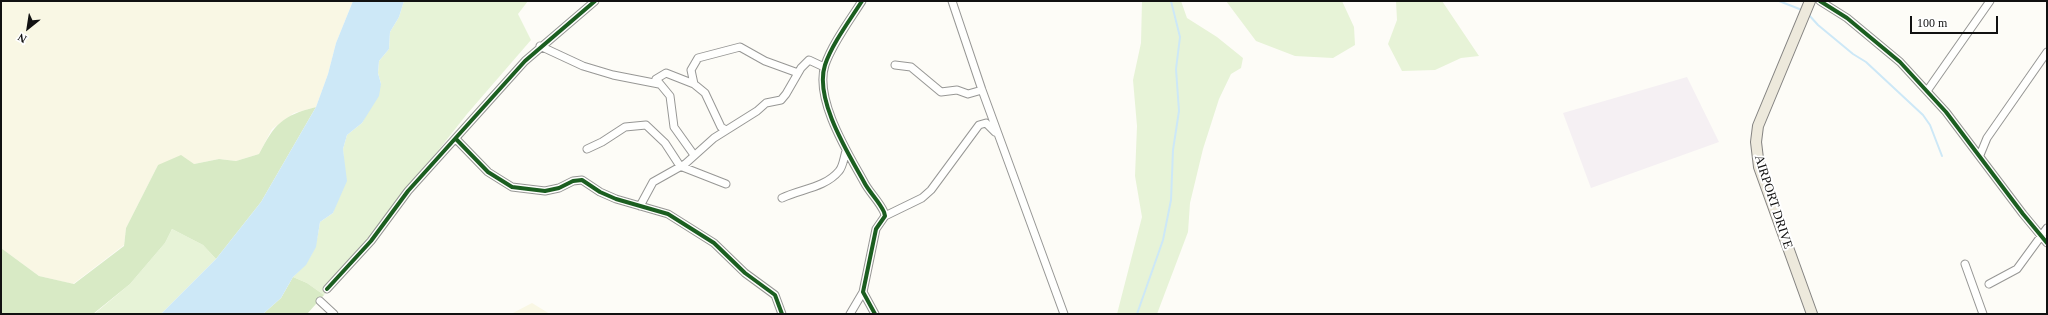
<!DOCTYPE html>
<html>
<head>
<meta charset="utf-8">
<style>
	body { margin:0 }
	#map { position:relative; width:2048px; height:315px; overflow:hidden; background:#fdfcf7; font-family:Georgia,serif }
	canvas { display:block }
	.frame { position:absolute; inset:0; border:2px solid #111; pointer-events:none }
	.north { position:absolute; left:8px; top:8px; width:40px; height:40px; -webkit-text-stroke:3px #fff; paint-order:stroke; rotate:210deg; font-size:11px; font-weight:700; line-height:16px; text-align:center; color:#111 }
	.north::after { content:''; display:block; margin:auto; width:14px; height:18px; background:#111; clip-path:polygon(50% 0,100% 100%,50% 72%,0 100%) }
	.scale { position:absolute; left:1910px; top:16px; width:88px; height:18px; box-sizing:border-box; border:2px solid #111; border-top:0; padding-left:5px; font-size:12px; line-height:14px; white-space:nowrap; color:#111; -webkit-text-stroke:3px #fff; paint-order:stroke }
</style>
</head>
<body>
<div id="map">
<canvas width="2048" height="315"></canvas>
<div class="frame"></div>
<div class="north">N</div>
<div class="scale">100 m</div>
</div>
<script>
const g = document.querySelector('canvas').getContext('2d');
g.lineJoin = 'round';
function paint(path, color) { g.fillStyle = color; g.fill(path, 'evenodd'); }
function strokePath(path, color, width, dash) { g.strokeStyle = color; g.lineWidth = width; g.lineCap = dash ? 'butt' : 'round'; g.setLineDash(dash || []); g.stroke(path); }
function write(font, color, halo, rows, align = 'center') {
  g.font = font + ' Georgia,serif'; g.lineWidth = 4; g.setLineDash([]); g.textBaseline = 'middle'; g.strokeStyle = halo; g.fillStyle = color; for (const [text, x, y, turn = 0] of rows) {
    g.save(); g.translate(x, y); g.rotate((+turn || 0) * Math.PI / 180); g.textAlign = isNaN(turn) ? turn : align; if (halo) g.strokeText(text, 0, 0); g.fillText(text, 0, 0); g.restore();
  }
}
paint(new Path2D(`
	M1687,77L1719,142L1591,188L1563,113Z`), '#f5f0f3');
paint(new Path2D(`
	M1,1H353L336,43L328,74L316,107L294,113L272,129L259,154L236,161L219,159L194,164L158,165L126,228L124,245L73,284L39,276L1,248Z
	M532,303L550,314H511Z`), '#f9f7e4');
paint(new Path2D(`
	M404,1H528L518,14L531,40L467,114L324,295L307,283L293,277C313,258 316,249 320,222L333,213L344,163L343,149L347,135L362,123L381,84L378,73L379,61L389,49L390,32L399,17Z
	M1142,1H1181L1187,18L1217,37L1243,58L1241,68L1231,74L1219,99L1203,149L1190,203L1188,232L1157,314H1117L1142,217L1135,176L1137,126L1133,80L1141,43Z
	M1226,1H1342L1354,27L1355,45L1333,58L1295,56L1256,41Z
	M1396,1H1442L1479,56L1461,58L1435,70L1402,71L1388,44L1397,20Z
	M172,229L203,245L216,259L161,314H94L130,284L165,243Z`), '#e7f3d7');
paint(new Path2D(`
	M316,107L261,202L216,259L203,245L172,229L165,243L130,284L93,314H1V248L39,276L74,284L124,246L126,228L158,165L181,155L194,164L219,159L236,161L259,154C275,124 281,116 316,107Z
	M293,277L307,283L324,295L307,314H263L281,298Z`), '#d8eac5');
paint(new Path2D(`
	M353,1H404L399,17L390,32L389,49L379,61L378,73L381,84L379,96L362,123L347,135L343,149L347,181L333,213L320,222L316,247L306,265L293,277L281,298L263,314H161L216,259L261,202L316,107L328,74L336,43Z`), '#cde8f7');
strokePath(new Path2D(`
	M1779,1L1802,10
	M1808,14L1818,25L1853,54L1866,62L1923,115L1930,125L1942,156
	M1137,314L1163,240L1171,200L1173,150L1179,111L1176,69L1180,37L1171,1`), '#cde8f7', 2);
const street = new Path2D(`
	M862,1C850,20 832,44 825,65C814,99 848,153 864,182C869,192 879,201 884,212L885,216L876,229L863,292L875,314
	M952,1L982,90L1064,314
	M1820,1L1847,18L1900,62L1946,112L2023,214L2047,243
	M540,46L583,66L613,75L659,84
	M895,65L911,67L941,92L957,90L968,94L982,90
	M694,84L691,70L698,58L740,47L765,61L798,73
	M1927,91L1990,1
	M456,139L488,172L512,187L545,191L559,188L573,181L582,180L600,192L616,199L668,214L714,243L745,273L775,295L782,314
	M587,149L602,142L625,127L646,125L665,143L680,166L726,184
	M694,155L674,127L670,96L656,79L666,73L694,84L705,93L721,127L726,130
	M1980,155L1987,138L2047,52
	M782,198C800,189 825,188 839,171C843,167 844,157 846,151
	M640,206L653,182L685,164L714,138L757,111L766,103L781,100L786,94L801,68L809,60L824,67
	M885,216L922,198L931,190L979,125L986,123L995,132
	M1965,264L1983,314
	M1989,284L2017,269L2047,228
	M327,289L371,241L408,191L525,61L595,1
	M320,301L334,314
	M850,314L863,292`);
const primary = new Path2D(`
	M1810,1L1758,126L1756,142L1759,167L1812,314`);
strokePath(street, '#979795', 9);
strokePath(primary, '#858482', 12);
strokePath(street, '#fffffe', 7);
strokePath(primary, '#ede9dc', 10);
strokePath(new Path2D(`
	M862,1C850,20 832,44 825,65C814,99 848,153 864,182C869,192 879,201 884,212L885,216L876,229L863,292L875,314
	M1820,1L1847,18L1900,62L1946,112L2023,214L2047,243
	M456,139L488,172L512,187L545,191L559,188L573,181L582,180L600,192L616,199L668,214L714,243L745,273L775,295L782,314
	M327,289L371,241L408,191L525,61L595,1`), '#1b5e20', 4);
write('13px', '#111', '#fff', [
	["AIRPORT DRIVE",1773,202,72]
]);
</script>
</body>
</html>
